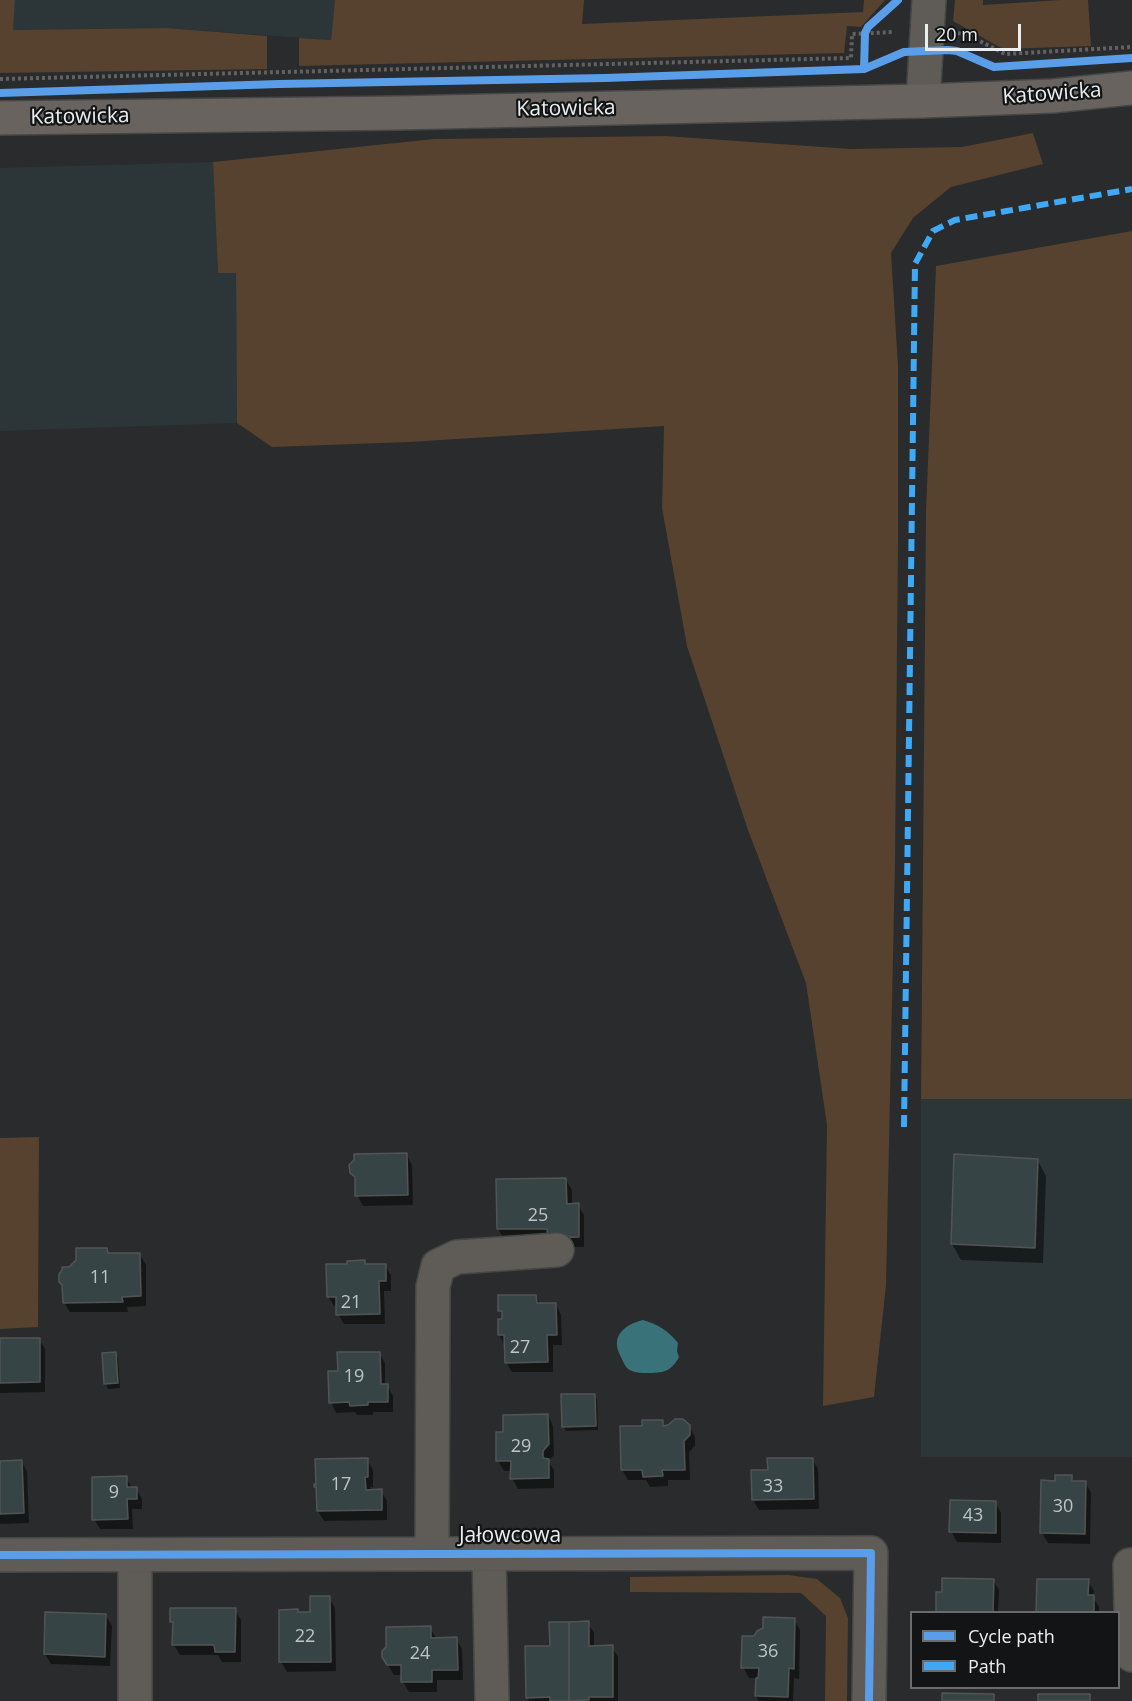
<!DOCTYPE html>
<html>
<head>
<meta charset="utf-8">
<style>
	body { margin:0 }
	#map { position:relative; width:1132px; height:1701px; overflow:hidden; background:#292b2c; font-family:"Open Sans",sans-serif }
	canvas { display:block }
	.legend { position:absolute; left:910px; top:1611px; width:210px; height:78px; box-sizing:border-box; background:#121415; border:2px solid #696b6c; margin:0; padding:8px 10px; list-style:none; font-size:18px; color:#ebeeee }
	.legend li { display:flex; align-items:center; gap:12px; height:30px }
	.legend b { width:30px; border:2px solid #696b6c }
	.scale { position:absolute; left:925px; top:24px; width:96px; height:27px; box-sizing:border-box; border:3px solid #ebeeee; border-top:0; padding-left:8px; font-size:18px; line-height:21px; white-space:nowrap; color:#ebeeee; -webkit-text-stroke:4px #121415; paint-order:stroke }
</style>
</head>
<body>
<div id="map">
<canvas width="1132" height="1701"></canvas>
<ul class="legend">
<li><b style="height:8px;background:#5a9eea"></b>Cycle path</li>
<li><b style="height:8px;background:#3fa9f5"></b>Path</li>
</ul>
<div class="scale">20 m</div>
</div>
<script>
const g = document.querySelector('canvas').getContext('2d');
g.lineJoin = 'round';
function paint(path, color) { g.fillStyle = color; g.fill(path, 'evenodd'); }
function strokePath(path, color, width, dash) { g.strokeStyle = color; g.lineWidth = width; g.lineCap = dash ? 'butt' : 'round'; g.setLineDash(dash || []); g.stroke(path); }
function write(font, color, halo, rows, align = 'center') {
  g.font = font + ' "Open Sans",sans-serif'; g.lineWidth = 4.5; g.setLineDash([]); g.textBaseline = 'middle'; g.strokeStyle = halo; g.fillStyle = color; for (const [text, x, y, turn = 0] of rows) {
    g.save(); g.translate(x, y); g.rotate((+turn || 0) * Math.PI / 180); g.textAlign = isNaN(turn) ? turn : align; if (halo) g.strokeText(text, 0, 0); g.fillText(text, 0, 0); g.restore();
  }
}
paint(new Path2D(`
	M15,0H335L331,40L167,28L12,30Z
	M213,162L218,273H236L237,423L0,431V168Z
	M921,1099H1132V1457H921Z`), '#2c3638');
paint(new Path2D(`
	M0,0H15L13,30L167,28L267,36V69L0,73Z
	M335,0H584L582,24L863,12L864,0H885L861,27L847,26L844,53L299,66V38L331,40Z
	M955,0H983V5L1061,0H1088L1091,46L1003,49L953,21Z
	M1033,133L1043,164L951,187L913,218L891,253L898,366V544L895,862L886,1285L874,1397L823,1406L827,1125L806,983L748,830L687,646L662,508L664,426L409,442L272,447L237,423L236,273H218L213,162L434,139L666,136L851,149L962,147Z
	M1132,231V1099H921L926,511L936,266Z
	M39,1137L38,1327L0,1329V1138Z
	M789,1575L817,1579L840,1598L848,1618L847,1701H825L826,1616L801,1593L630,1592V1577Z`), '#56422e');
paint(new Path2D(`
	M643,1320C657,1324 669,1331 678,1343L677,1351L679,1357C671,1372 663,1373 647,1373C641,1373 634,1373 628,1369C625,1366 623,1362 621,1357C610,1337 623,1325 643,1320Z`), '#3a7279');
paint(new Path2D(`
	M406,1154L412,1165L413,1205L363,1206L357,1195L356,1181L351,1172Z
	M955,1156L1038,1161L1046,1176L1043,1263L961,1260L952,1244Z
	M566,1180L572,1190V1205H578L584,1215V1247H555L504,1239L498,1229V1181Z
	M107,1250L109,1255H140L146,1265V1306L127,1307L128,1312H70L64,1302Z
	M364,1262L366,1265H385L391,1275V1291H384L385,1324H344L338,1314V1306H334L328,1296L348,1266Z
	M536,1296L540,1304H556L561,1315L562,1345H553V1372H512L506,1362L505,1345L499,1335V1321H504V1317L500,1310Z
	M0,1339H39L45,1349V1392L0,1393Z
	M379,1353L385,1363V1385H387L393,1396V1412H373V1415H357L355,1412L336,1413L331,1402L339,1372Z
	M115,1354L118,1358L120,1388L108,1389L106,1384Z
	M594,1395L597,1400L598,1430L566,1431L563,1426Z
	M548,1415L553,1426L554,1455L548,1461L554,1470V1488L518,1489L512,1478V1471H504L498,1461L504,1434Z
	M662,1421L665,1427L689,1426L695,1437V1446L689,1452L690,1480H668V1486L650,1487L646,1480H628L622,1470L643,1427Z
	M367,1459L373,1470V1487H370L371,1491H381L387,1501V1520L324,1521L318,1511Z
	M812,1459L818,1469L819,1509L759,1510L753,1500L770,1471Z
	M0,1462H22L27,1472L29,1523L0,1524Z
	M1071,1477L1074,1482H1085L1091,1493L1090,1544L1048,1543L1042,1533L1056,1482Z
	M126,1478L132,1488H136L142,1499V1509H132L133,1529H100L94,1519Z
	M995,1502L1001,1513V1543L957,1542L951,1531Z
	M993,1580L999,1590L998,1612H938V1593Z
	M1038,1580L1088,1581L1094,1591L1093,1597L1099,1607V1612H1038Z
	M329,1598L335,1608L336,1671L287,1672L281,1662L298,1614H311Z
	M235,1610L241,1620V1662H222L218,1655H180L174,1645V1626L171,1621Z
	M106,1616L112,1626L110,1666L51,1664L45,1654Z
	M794,1619L800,1630L799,1679L794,1678L793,1701H759L756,1696L757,1678H749L743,1667Z
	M588,1623L594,1633V1647H612L618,1657V1701H529L527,1697L551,1647Z
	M430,1628L436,1638L456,1639L462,1649L463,1680H437V1692H409L403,1682V1675H394L383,1657L388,1647Z`), '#0007');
const building = new Path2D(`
	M407,1153L408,1195L355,1196V1177L350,1173L349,1165L354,1160V1154Z
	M954,1154L1038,1159L1035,1248L951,1244Z
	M566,1178L567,1204L579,1203V1237L548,1238L547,1229H497L496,1179Z
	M76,1248H107L108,1253H140L141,1296L122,1297L123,1302L63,1303L62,1285L59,1282V1274L62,1270V1267H69L76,1260Z
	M365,1260V1264H386V1281H379L380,1314L336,1315V1297H327L326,1264H347V1261Z
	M498,1295H536L537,1303H556L557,1335H547L548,1362L505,1363L504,1335H498V1319H502V1311H498Z
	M0,1338H40V1382L0,1383Z
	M116,1352L118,1383L104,1384L102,1353Z
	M337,1352H380L381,1384H388V1402H368V1405L350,1406L349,1402L329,1403L328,1371H338Z
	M561,1394H595L596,1426L562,1427Z
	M548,1414L549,1444L543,1451V1458L549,1459V1478L510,1479L511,1461H496V1432H503V1415Z
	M675,1419H683L690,1425V1435L684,1441L685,1470H662L663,1476L643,1477L642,1470H621L620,1426H642V1420H663V1426L668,1425Z
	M368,1458V1477H365L366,1490L382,1489V1510L317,1511L316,1487H314V1484L316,1485L315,1459Z
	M767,1458H813L814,1499L752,1500L751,1470H768Z
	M22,1460L24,1513L0,1514V1461Z
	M1055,1475H1072V1481H1086L1085,1534L1040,1533L1041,1480L1055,1481Z
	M127,1476V1487H137V1499H127L128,1519L92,1520V1477Z
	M950,1500L996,1501V1533L949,1532Z
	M942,1578L994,1579L993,1612H936V1592H942Z
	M1037,1579H1089L1088,1595H1094V1612H1036Z
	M310,1596H330L331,1662H279V1610L298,1609V1612H310Z
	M170,1608H236L235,1652H215L214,1645H172L173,1622H170Z
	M45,1612L106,1614L105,1657L44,1654Z
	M763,1617L795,1618L794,1669L789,1668L788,1697L755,1696L756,1678H758L759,1668H741L742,1636H754L757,1631L763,1628Z
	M589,1621V1646L613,1645V1697H589V1700L569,1701V1622Z
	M549,1622H569V1701H550V1697L526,1698L525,1646H550Z
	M431,1626V1638L457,1637L458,1670H432V1682H401V1665H387L382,1657V1651L386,1647V1627Z
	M942,1693L994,1694V1701H942Z
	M1038,1694H1090V1701H1038Z`);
paint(building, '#374446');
strokePath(building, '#525454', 1.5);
const minor = new Path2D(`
	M923,101L929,0
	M432,1554L433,1287L438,1266L457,1257L557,1250
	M489,1554L492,1701
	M0,1555L871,1553L869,1701
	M1130,1565L1132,1655
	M135,1701V1555`);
const major = new Path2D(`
	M0,118L398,113L923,101L1053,96L1132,88`);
strokePath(minor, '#454646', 36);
strokePath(major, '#454646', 36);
strokePath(new Path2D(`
	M958,33L968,35L1005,54L1132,47
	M0,79L851,58L852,34L894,32`), '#646260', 4, [3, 3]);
strokePath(minor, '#5f5b56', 33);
strokePath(major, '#69635f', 33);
strokePath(new Path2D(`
	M904,1127L915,264L933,231L955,220L1132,189`), '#3fa9f5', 6, [12, 6]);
strokePath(new Path2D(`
	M864,69L865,33L868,27L898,0
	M0,93L279,84L605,78L864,69L904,52L948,50L957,51L994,67L1132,58
	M0,1555L871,1553L869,1701`), '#5a9eea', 8);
write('18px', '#bec4c4', null, [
	["25",538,1216],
	["11",100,1278],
	["21",351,1303],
	["27",520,1348],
	["19",354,1377],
	["29",521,1447],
	["17",341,1485],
	["33",773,1487],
	["9",114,1493],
	["30",1063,1507],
	["43",973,1516],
	["22",305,1637],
	["36",768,1652],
	["24",420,1654]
]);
write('21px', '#ebeeee', '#121415', [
	["Katowicka",1052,94,-4],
	["Katowicka",566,109,-1],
	["Katowicka",80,117,-1],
	["Jałowcowa",510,1536]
]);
</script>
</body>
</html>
